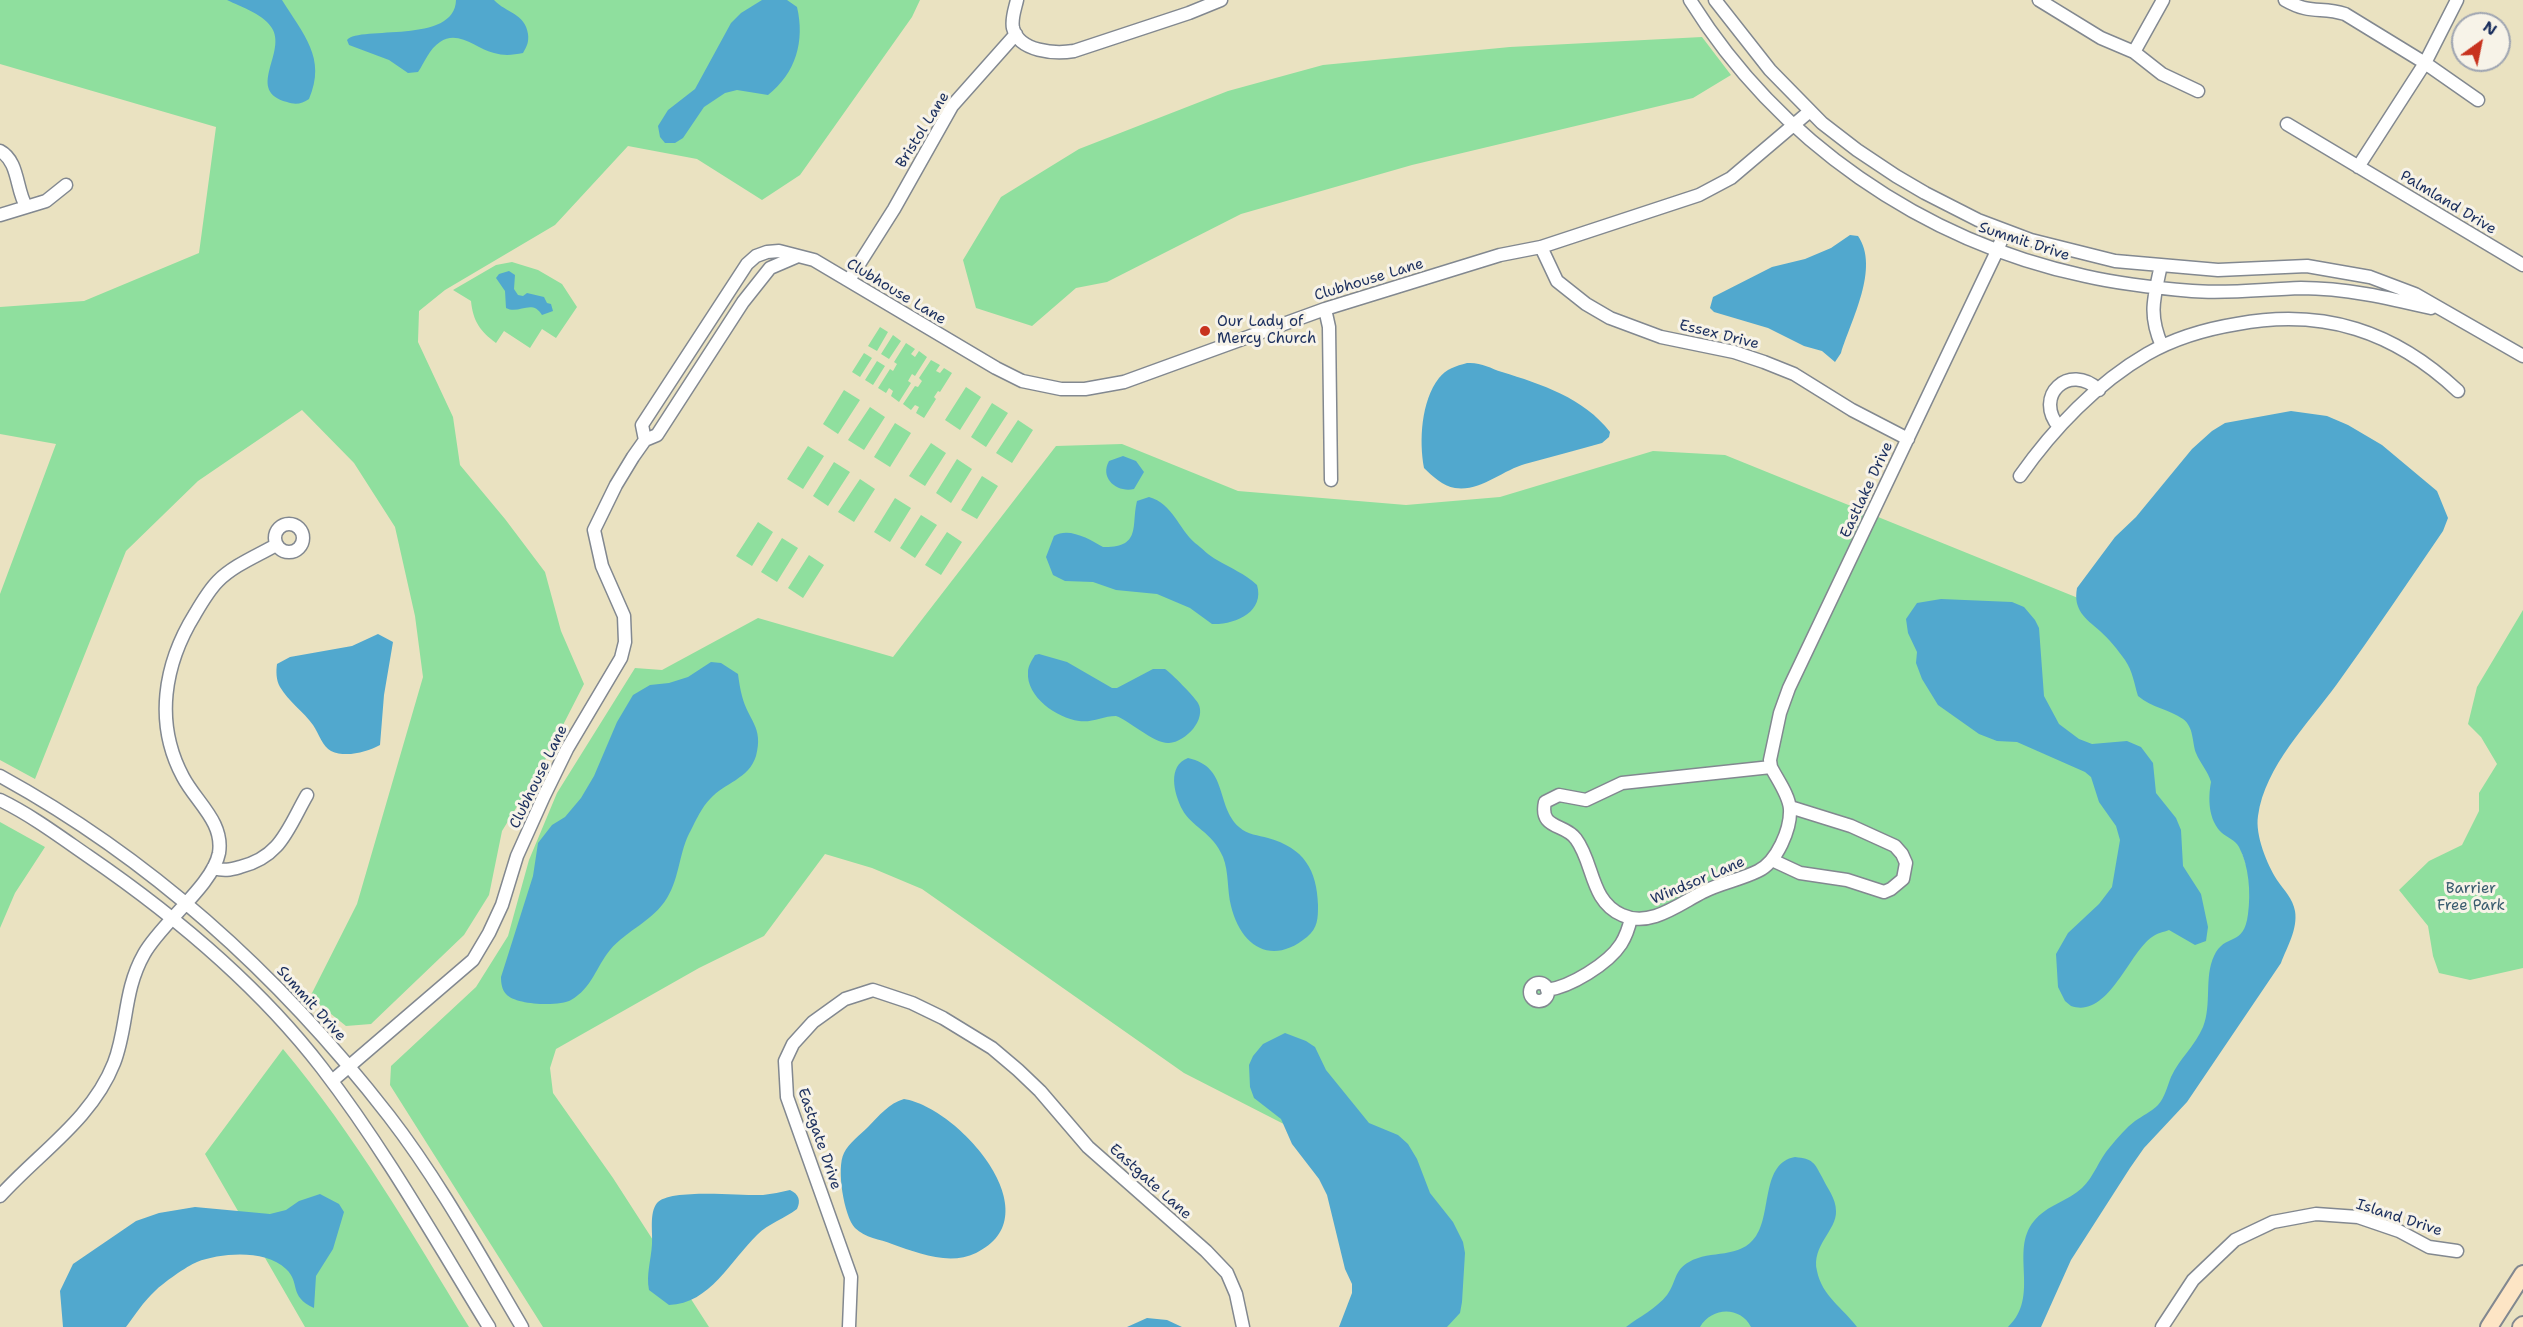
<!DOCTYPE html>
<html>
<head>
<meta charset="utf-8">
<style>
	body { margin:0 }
	#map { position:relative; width:2523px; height:1327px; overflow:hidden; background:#eae2c1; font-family:"Shantell Sans",sans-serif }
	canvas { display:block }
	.north { position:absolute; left:2451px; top:12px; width:60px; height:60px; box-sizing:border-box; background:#f7f3e8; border:2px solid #9fa5b1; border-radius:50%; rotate:33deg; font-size:16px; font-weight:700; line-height:24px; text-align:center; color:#1b2f5e }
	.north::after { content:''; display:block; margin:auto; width:21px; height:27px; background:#c8321e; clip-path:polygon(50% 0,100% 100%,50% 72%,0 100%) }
</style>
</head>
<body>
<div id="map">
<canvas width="2523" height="1327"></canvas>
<div class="north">N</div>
</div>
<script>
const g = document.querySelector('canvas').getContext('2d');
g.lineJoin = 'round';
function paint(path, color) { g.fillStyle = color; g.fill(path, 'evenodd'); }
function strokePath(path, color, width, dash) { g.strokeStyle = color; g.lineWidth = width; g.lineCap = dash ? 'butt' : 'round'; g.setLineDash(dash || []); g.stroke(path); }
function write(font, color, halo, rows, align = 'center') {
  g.font = font + ' "Shantell Sans",sans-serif'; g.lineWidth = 6; g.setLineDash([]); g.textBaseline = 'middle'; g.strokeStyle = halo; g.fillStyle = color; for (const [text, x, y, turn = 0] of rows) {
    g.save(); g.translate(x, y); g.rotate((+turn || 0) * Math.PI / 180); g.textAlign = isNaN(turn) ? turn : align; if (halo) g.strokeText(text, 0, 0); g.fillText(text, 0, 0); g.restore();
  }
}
paint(new Path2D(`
	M0,0H920L912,17L800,175L762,200L697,159L628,146L555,225L445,290L419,311L418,342L453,417L460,465L505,519L545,572L561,631L584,684L543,764L502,831L489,895L464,935L371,1024L346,1026L310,997L357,904L423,677L415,616L395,527L354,463L302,410L198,481L126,551L35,779L0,760V594L56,444L0,434V307L84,301L199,253L216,127L0,64Z
	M1702,37L1731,75L1693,98L1412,165L1241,214L1107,282L1076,288L1032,326L976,308L963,260L1001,197L1079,149L1228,91L1323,65L1510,47Z
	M512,262L538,270L562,284L577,307L556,338L542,329L530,348L504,331L496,343C480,331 473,321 471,301L453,290L496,265Z
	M880,327L888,332L877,351L868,346Z
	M893,335L901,341L889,359L881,354Z
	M906,343L915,349L911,354L915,357L919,351L927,357L915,376L912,374L908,381L911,383L899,402L891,396L893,391L889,388L886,393L878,388L890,369L893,371L897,364L894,362Z
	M864,353L872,358L860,377L852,372Z
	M931,360L940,365L936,371L940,373L944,368L952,373L940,392L938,391L934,397L936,399L924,418L916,413L919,407L915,405L911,410L903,404L915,386L918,387L922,381L919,378Z
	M877,361L885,366L873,385L865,380Z
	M966,387L981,397L960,430L945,420Z
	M844,390L860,400L838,434L823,424Z
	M992,403L1008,413L986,447L971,437Z
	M870,407L885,417L864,450L848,440Z
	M1018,420L1033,430L1012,463L996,453Z
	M895,423L911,433L890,467L874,457Z
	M931,443L946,453L925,486L909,476Z
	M1122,444L1238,491L1406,505L1500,497L1653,451L1725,455L2125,617L2183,675L2264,919L2256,968L2018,1327H1398L1315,1140L1184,1073L922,889L872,868L825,854L764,936L699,968L556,1049L550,1068L553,1093L613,1178L709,1327H543L390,1085L391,1066L476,987L508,936L529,860L557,793L635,668L662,670L758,618L893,657L1056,446Z
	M808,446L824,456L803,489L787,479Z
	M957,459L972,469L951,503L936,493Z
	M834,462L850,472L828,506L813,496Z
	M982,476L998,486L977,519L961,510Z
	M860,479L875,489L854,522L838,512Z
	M895,498L911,508L890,542L874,532Z
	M921,515L937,525L915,558L900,548Z
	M758,522L773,532L752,566L736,556Z
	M947,532L962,542L941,575L925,565Z
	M782,538L798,548L777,582L761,572Z
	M809,555L824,565L803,598L788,588Z
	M2523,610V968L2470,980L2439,973L2433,956L2428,926L2399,890L2429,861L2462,845L2479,811V793L2497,764L2481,737L2468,724L2477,687Z
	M0,822L45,847L15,893L0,928Z
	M283,1049C355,1135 411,1232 469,1327H305L205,1154Z`), '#8fdf9e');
paint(new Path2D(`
	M227,0H282C303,34 327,58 309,99C302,104 295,105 287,102C246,91 285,55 273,30C266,15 241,7 227,0Z
	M456,0H494C506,13 525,13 528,34C529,42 527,46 523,53C513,55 504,56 494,53C477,49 458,29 440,42C429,49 425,62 418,72L408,73L389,60L349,45L347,40C360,25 455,45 456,0Z
	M762,0H787L797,7C805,41 796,73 768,95L737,90L725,93L704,107L683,138L675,143H665L660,137L658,126L668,110L695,89L731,23L741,13Z
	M1850,235L1858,236C1880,268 1851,320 1841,353L1835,362L1822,351L1804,346L1768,328L1714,312L1710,308L1713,297L1772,267L1805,259L1831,248Z
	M509,271L515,275L514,289L518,295L523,296L527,293L544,297L547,303L551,304L553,311L542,315C532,298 519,315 506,308L505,291L496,278L499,274Z
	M1467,363C1481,362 1490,368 1502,372C1541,384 1584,398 1610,432L1609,437L1602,443C1577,450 1551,457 1525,464C1503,470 1480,492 1455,488C1443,486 1432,476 1424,468C1419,441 1421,401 1439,378C1446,369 1456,366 1467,363Z
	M2291,411L2327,416L2348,425L2382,445L2437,491L2448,518L2443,531C2408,582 2373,634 2337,684C2308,724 2265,766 2258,816C2255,835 2267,864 2277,880C2284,890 2293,899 2295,911C2298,929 2287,947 2281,963L2187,1102L2144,1148L2130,1168L2071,1260L2041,1327H2008C2041,1296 2009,1251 2034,1221C2047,1205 2068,1201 2082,1188C2094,1177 2099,1159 2110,1147C2118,1137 2126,1128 2135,1121C2142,1116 2151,1112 2158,1105C2165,1097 2167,1087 2171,1077C2179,1059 2195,1046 2203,1027C2212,1005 2204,977 2214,956C2225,932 2244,948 2248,914C2251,893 2249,866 2239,847C2235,840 2228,838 2222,833C2208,820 2208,798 2211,782C2208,771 2200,763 2196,753C2192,742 2194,727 2183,719C2169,709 2152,708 2138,696C2134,683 2133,672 2125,660C2118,650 2109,639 2100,631C2085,618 2073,610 2077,588L2115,537L2136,517L2192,449L2212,431L2225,423Z
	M1123,456L1136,461L1144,472L1134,489C1118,493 1099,479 1109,461Z
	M1149,497C1173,504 1178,528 1195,543C1202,548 1209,556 1217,560C1231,568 1245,574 1257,585C1265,612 1235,625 1212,624L1190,608L1157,594L1116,590L1093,582L1065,581L1053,575L1046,557L1054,536C1069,527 1089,539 1103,547C1142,548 1131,525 1137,501Z
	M1941,599L2012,602L2024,607L2035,620L2039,628L2044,696L2059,724L2079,739L2092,744L2127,741L2141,747L2153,763L2156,793L2176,818L2181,830L2183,866L2201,894L2208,927L2206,941L2195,945L2169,930C2164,932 2157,933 2152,937C2128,954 2108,1019 2071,1006L2065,1001L2058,987L2056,954L2068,933L2099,904L2112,887L2120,840L2116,826L2099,802L2091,777L2085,772L2017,742L1997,741L1979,734L1938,705L1922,679L1916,663L1917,652L1908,633L1906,619L1917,603Z
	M378,634L393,642L384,695L380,745C367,752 346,758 331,751C323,747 319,734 313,725C304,712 288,701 280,687C276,680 276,671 277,664L290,657L352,646Z
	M1039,654L1067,662L1112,688H1117L1153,669H1165C1172,674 1193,695 1198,703C1207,719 1186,742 1169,743C1154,744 1130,721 1116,716C1103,716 1092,723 1079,721C1057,718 1026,697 1028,672C1028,666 1032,660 1035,655Z
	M711,662L721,663L738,674C739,681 740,689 742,696C748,720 764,727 756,756C749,779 724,783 710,799C702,807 696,820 691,830C679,851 680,877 667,898C653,921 627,930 610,950C596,967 592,988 571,1000C559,1007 515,1005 506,994C502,990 501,983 501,977L533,876L538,843L552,825L565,817L581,798L594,776L617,722L633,695L650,685L669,683L688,677Z
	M1188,758C1229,767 1215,805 1239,827C1248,835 1258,835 1268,838C1304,848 1317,870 1318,905C1318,918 1318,928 1307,937C1272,966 1241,947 1231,906C1227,890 1229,872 1223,857C1212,831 1192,828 1182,809C1174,793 1167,766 1188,758Z
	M1285,1033L1306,1041L1315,1047L1326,1070L1369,1123L1398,1135L1408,1144L1417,1159L1430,1193L1453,1222L1463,1242L1465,1253L1462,1302L1460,1313L1447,1327H1339L1352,1293V1284L1345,1269L1327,1195L1319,1179L1292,1144L1281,1119L1254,1098L1250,1087L1249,1065L1253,1056L1263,1044Z
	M904,1099C958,1107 1055,1216 976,1253C949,1266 918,1253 892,1244C880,1239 865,1238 855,1228C844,1216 836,1168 844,1153C849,1143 860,1135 868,1127C879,1116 889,1103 904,1099Z
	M1795,1157C1813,1159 1814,1162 1822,1177C1827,1188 1836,1198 1836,1211C1837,1230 1811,1246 1817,1271C1822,1296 1843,1308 1857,1327H1751C1740,1306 1712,1307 1700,1327H1626C1639,1317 1657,1308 1667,1295C1676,1283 1674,1270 1689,1262C1711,1249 1740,1260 1756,1236C1772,1213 1761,1163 1795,1157Z
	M790,1190C799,1194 801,1201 797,1209C784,1219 769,1223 757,1235C731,1260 710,1304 669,1305L649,1290C646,1274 651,1261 652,1244C653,1233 649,1213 657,1203C670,1188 742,1196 763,1195C772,1194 781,1192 790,1190Z
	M320,1194L339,1204L344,1212L333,1249L316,1276L314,1308C288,1296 301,1283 286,1269C265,1249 221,1253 197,1262C187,1266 163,1283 155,1291C144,1301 135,1315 126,1327H63L60,1291L73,1264L136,1221L159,1213L195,1207L270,1214L286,1210L299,1201Z
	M1147,1318L1167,1320L1182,1327H1127Z`), '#51a8ce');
const street = new Path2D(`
	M1017,0C1015,9 1011,19 1013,28C1019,52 1055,54 1074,51L1189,13L1221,0
	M1690,0C1778,141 1922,241 2085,276C2120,284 2156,288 2192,291C2228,294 2265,289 2301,288C2345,288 2389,298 2431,308
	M1715,0L1770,70L1822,123L1857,150L1896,176L1925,193L1978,220L2031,240L2115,261L2218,270L2307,266L2370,277L2415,294L2523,356
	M2039,0L2101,38L2134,52L2162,74L2198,91
	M2285,0C2311,15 2321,6 2345,14L2425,63L2478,100
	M2134,52L2163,0
	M2287,124L2523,265
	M0,151C19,161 16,190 26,206
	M2358,167L2425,63L2457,0
	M0,215L46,201L66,185
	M1541,247L1557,281L1586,304L1610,318L1661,337L1734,352L1764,362L1794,374L1852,410L1908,439
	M2161,265C2154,298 2148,314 2162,346
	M849,280L894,209L952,106L1016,34
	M1325,309L1329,327L1331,480
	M2059,427C2033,396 2069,362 2099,390
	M645,440L642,425L747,264L756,256L767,252L779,251L814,260L996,368L1022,381L1061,389H1085L1124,382L1325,309L1500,255L1541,247L1699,195L1731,178L1810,111
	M2020,476C2053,429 2097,383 2147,354C2175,338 2206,329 2237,324C2324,308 2394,331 2458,391
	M275 538a14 14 0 1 1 28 0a14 14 0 1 1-28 0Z
	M1771,767L1622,783L1586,800L1559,795L1545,802C1539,830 1565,823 1576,839C1594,863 1590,901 1622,915C1650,928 1679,904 1703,892C1720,883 1740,880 1758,871C1777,862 1791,829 1790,809C1789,795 1777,779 1771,767L1770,760L1780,713L1789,688L1997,251L2005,231
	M0,776C155,861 281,977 389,1116C440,1182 480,1256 522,1327
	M0,800C31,815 59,836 88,856C174,915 258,985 322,1068C385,1150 435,1239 489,1327
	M1772,860L1800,873L1847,880L1884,892L1891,889L1903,879L1906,863L1902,854L1895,846L1851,826L1790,807
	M213,868C224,871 230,870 240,867C281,857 288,828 307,795
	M1530 992a9 9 0 1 1 18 0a9 9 0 1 1-18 0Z
	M1547,990C1570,987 1608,964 1621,944C1626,936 1629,927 1631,918
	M332,1081L473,960L489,933L502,905L517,856L544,796L567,749L621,658L625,642L624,616L602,566L594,530L616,485L633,457L645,440L657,435L743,302L770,268L798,256
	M0,1196C40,1152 92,1119 114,1063C128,1027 123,991 144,954C161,923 213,885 219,853C224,822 196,802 183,777C154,723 164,664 195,614C202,602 209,590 218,581C234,565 257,556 276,545
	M849,1327L851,1277L787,1097L785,1061L793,1044L813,1022L845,999L873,990L912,1003L943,1018L992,1048L1018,1070L1040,1091L1088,1147L1206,1251L1227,1273L1236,1294L1243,1327
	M2162,1327L2193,1280L2235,1240L2273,1222L2316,1214L2358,1217L2399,1231L2429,1247L2457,1251`);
const secondary = new Path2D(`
	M2489,1327L2523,1274
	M2521,1327L2523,1325`);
strokePath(street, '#828890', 15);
strokePath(secondary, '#828890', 20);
strokePath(street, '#fff', 12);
strokePath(secondary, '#fde5c5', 16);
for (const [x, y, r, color] of [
	[1205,331,6,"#c8321e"]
]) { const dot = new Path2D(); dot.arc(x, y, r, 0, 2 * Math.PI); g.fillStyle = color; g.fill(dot); strokePath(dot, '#f7f3e8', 2); }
write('15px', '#1b2f5e', '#f7f3e8', [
	["Bristol Lane",923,130,-58],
	["Palmland Drive",2448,203,31],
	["Summit Drive",2024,242,18],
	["Clubhouse Lane",1369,280,-17],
	["Clubhouse Lane",896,292,31],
	["Essex Drive",1719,335,14],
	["Eastlake Drive",1867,490,-65],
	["Clubhouse Lane",539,777,-64],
	["Windsor Lane",1698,881,-23],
	["Summit Drive",311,1004,48],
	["Eastgate Drive",819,1139,71],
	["Eastgate Lane",1150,1182,42],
	["Island Drive",2399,1218,18]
]);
write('15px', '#1b2f5e', '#f7f3e8', [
	["Our Lady of",1217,322],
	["Mercy Church",1217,339]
], 'left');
write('15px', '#385b6e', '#f7f3e8', [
	["Barrier",2471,889],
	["Free Park",2471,906]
]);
</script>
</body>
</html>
